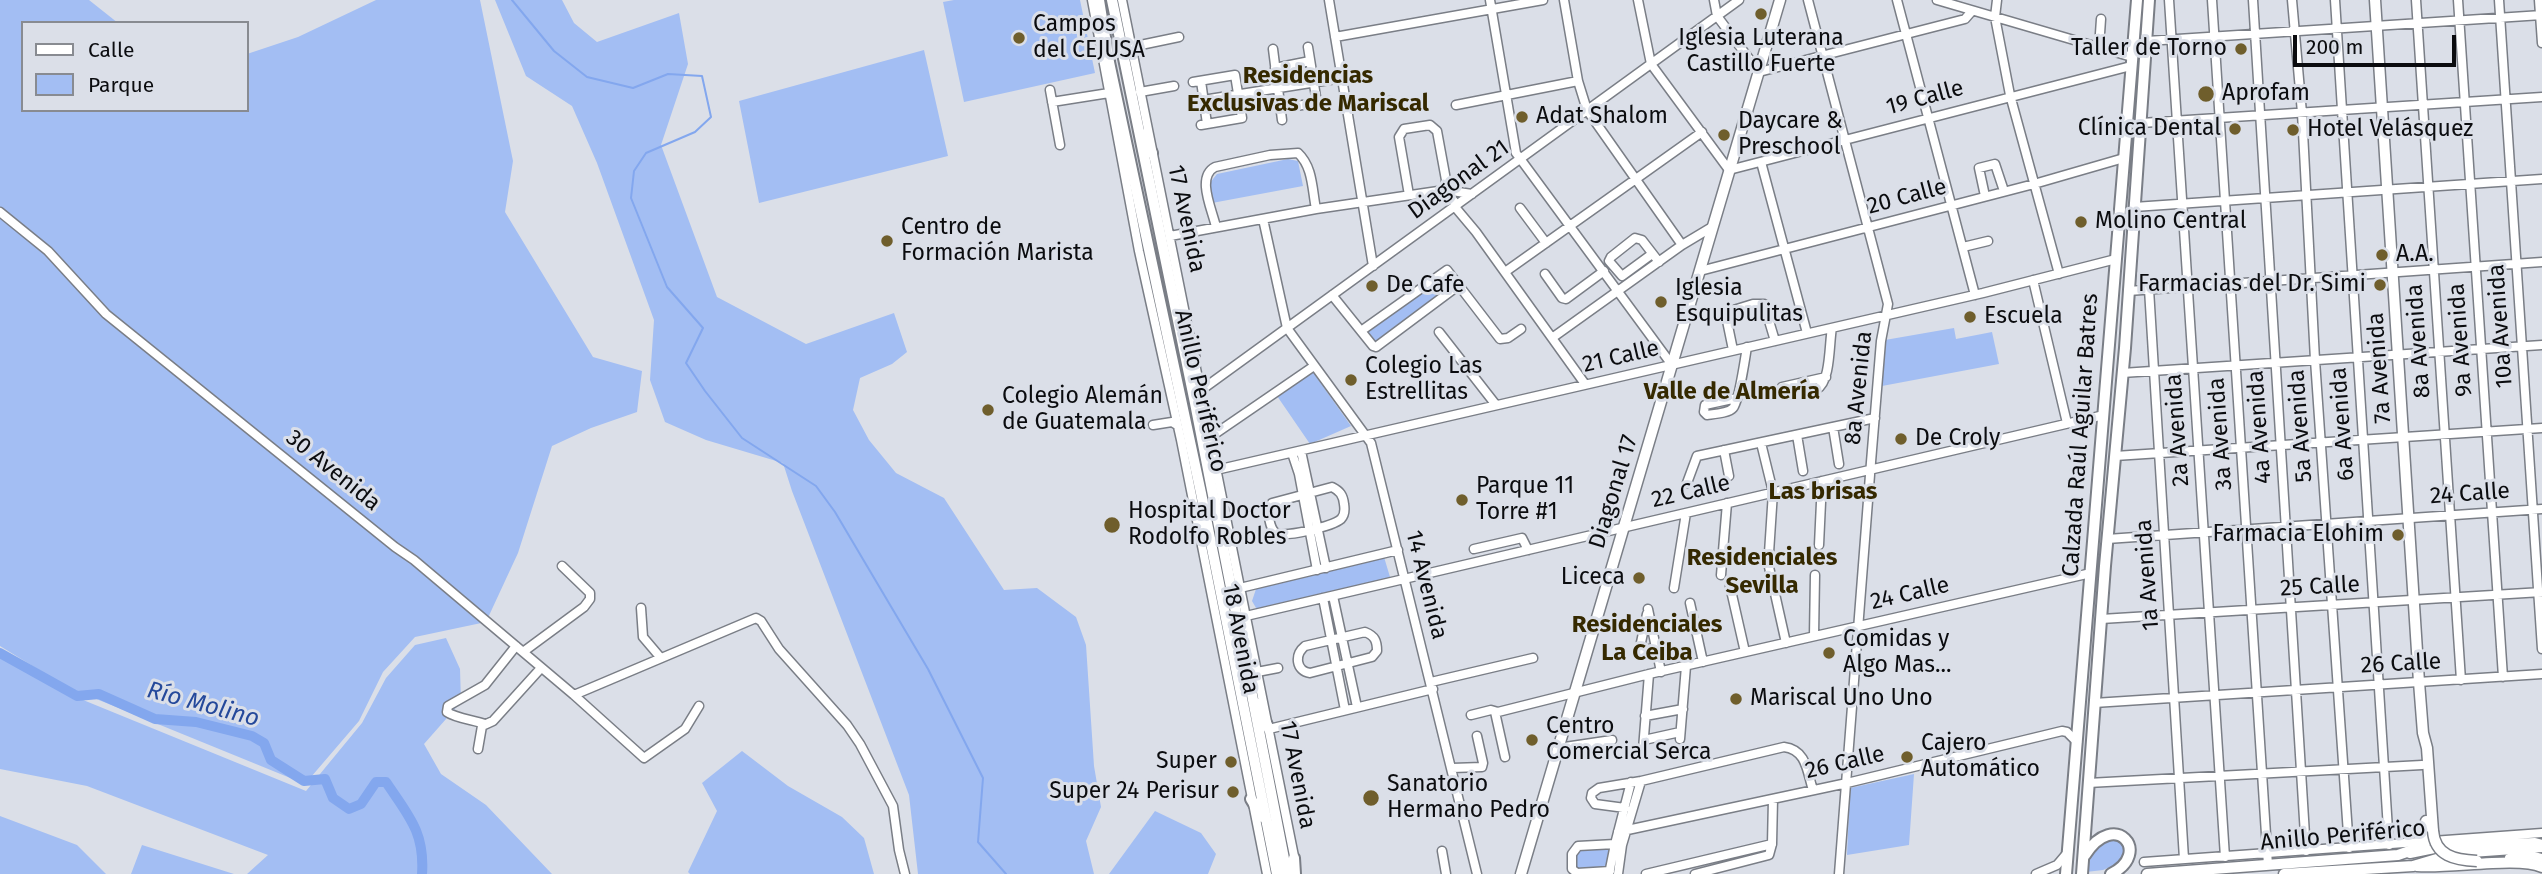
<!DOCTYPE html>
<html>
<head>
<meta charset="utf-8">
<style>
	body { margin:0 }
	#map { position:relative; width:2542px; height:874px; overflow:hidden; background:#dbdfe8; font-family:"Fira Sans",sans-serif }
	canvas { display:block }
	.legend { position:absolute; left:21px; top:21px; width:228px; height:91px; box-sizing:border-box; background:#dbdfe8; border:2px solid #888b91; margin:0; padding:9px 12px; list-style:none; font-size:21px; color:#0b0c0f }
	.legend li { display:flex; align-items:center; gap:14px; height:35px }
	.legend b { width:35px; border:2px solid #888b91 }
	.scale { position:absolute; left:2293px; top:35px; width:163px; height:32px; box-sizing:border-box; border:4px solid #0b0c0f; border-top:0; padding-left:9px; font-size:21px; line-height:24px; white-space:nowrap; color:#0b0c0f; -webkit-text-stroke:5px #dbdfe8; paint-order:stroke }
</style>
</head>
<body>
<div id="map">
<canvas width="2542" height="874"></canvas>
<ul class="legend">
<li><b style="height:9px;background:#fff"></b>Calle</li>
<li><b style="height:19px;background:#a3bef3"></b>Parque</li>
</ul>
<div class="scale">200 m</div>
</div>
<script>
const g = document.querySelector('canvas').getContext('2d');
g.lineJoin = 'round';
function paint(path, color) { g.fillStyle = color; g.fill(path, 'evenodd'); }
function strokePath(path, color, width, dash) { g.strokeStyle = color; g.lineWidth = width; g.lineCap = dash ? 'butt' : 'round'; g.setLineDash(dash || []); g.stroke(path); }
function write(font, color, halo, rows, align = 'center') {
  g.font = font + ' "Fira Sans",sans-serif'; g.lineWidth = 6; g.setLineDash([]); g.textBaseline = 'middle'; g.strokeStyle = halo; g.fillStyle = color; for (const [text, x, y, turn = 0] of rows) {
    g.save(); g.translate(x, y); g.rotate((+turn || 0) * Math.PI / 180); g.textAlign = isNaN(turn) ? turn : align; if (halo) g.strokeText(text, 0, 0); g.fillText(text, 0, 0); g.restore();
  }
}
paint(new Path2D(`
	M0,0H89L118,23H23V110H247V54L298,37L376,0H480L513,161L505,212L593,357L642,371L637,412L591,428L552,446L518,553L486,622L415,637L383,672L359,721L305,784L67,687L0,646Z
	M495,0H562L574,23L597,42L679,13L688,64L661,145L717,297L806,344L894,313L907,352L892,364L860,378L853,410L869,440L896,473L944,498L1004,590L1037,588L1076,617L1086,645L1094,766L1101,807L1086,841L1094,874H918L909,795L792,491L783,463L706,440L665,422L650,380L654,320L597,163L572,106L526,76Z
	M954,0H1080L1095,73L964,102L943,2Z
	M924,50L948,156L759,203L739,101Z
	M1288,159L1298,161L1303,186L1212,203L1209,184L1217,174Z
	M1445,275L1452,284L1376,342L1367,330Z
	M1954,328L1956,339L1992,332L1999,364L1882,386L1885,340Z
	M1310,368L1351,426L1310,444L1275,393Z
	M1384,557L1390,577L1384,580L1259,613L1252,601L1256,589Z
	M446,638L460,669L461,702L424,744L441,774L486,805L552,874H247L268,855L87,786L0,769V657L66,693L306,791L362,723L386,678L415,645Z
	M742,751L788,786L842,817L864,838L874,874H690L688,872L717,811L702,783Z
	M1914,774L1909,845L1847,855L1850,788Z
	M1155,811L1201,833L1216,854L1208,874H1109Z
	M0,816L77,845L106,874H0Z
	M2107,837L2118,838L2126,848L2119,863L2103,870L2086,872V860Z
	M142,845L234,874H131Z
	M1610,847L1605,869L1572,870L1574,848Z`), '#a3bef3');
strokePath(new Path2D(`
	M512,0L554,51L587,77L633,88L668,74L702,76L711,117L695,132L646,153L634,171L631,198L667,287L703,328L686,363L705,391L742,438L816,486L835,512L928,669L983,778L978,842L1006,874`), '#83a7ee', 2);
strokePath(new Path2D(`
	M0,653L77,696L99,694L155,719L196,722L252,736L264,743L271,760L304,781L325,779L333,798L349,809L361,804L376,782H386C408,815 425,832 422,874`), '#83a7ee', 10);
const minor = new Path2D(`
	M1092,0L1139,251L1181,440L1267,874
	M1122,0L1295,861
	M1329,0L1373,266
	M1490,0L1516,153L1672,365
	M1564,0L1578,81L1587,110L1682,245
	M1638,0L1651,64L1729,170L2131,66
	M1714,0L1717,16L1759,72L1965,19L1972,11
	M1808,0L1888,304L1881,341L1871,462L1839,874
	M1897,0L1975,295
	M1937,0L2132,57
	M1997,0L1995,17L2010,95L2059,274
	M2169,0L2225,857
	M2212,0L2268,865
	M2253,0L2306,851
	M2292,0L2302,113L2315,360L2349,848
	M2335,0L2389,845
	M2416,0L2461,680
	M2458,0L2503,677
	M2499,0L2542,649
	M2539,0L2542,43
	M1335,37L1543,0
	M2147,41L2542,15
	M1131,47L1179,37
	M2099,48L2101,19
	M1273,49L1282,120
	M1275,68L1310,61
	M1201,81L1207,124
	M1193,82L1235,75L1242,118L1201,125
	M1050,90L1060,145
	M1140,92L1174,86
	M1203,100L1342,78
	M1052,102L1109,93
	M1456,105L1578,81
	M1281,108L1317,103L1308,47
	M1347,108L1391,101
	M2141,123L2542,97
	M1761,162L1807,333
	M1409,195L1399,137L1404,129L1430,125L1437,131L1446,180L1445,190L1457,205
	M1985,196L1979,168L1995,164L2004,191
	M1455,207L1476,232L1585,384
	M2134,207L2542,179
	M1520,208L1546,243
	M0,212L48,251L106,314L395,547L414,560L574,695L644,758L685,729L699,706
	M1263,219L1287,328L1371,443L1477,874
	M1216,227C1212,209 1196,177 1215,167L1270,155L1298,153C1313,167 1312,189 1316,209
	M1170,236L1316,209L1445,190L1472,194
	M1963,247L1988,241
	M1652,254L1622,276L1609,261L1611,257L1635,238L1642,240L1659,262
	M1700,271L2034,184L2124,158
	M1505,272L1702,132
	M1545,274L1562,298L1566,299L1604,271
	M2033,280L2067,423
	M2149,289L2184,859
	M2128,291L2542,262
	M1332,295L1373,346L1376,347L1459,285
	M1361,331L1447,270L1500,339L1508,338L1521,329
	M1439,332L1496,405
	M1552,338L1682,245L1712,227
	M1733,350L1726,316L1727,312L1753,304H1764L1775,341
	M2122,373L2542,345
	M1826,377L1782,387L1788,394C1797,393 1809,393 1817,389C1831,382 1829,342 1832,328
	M1200,391L1739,0
	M1737,398L1705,405L1704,412L1707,415C1714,414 1729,413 1733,408C1739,402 1745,358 1747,347
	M1153,425L1172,422L1177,425
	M1833,427L1839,464
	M1797,435L1803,471
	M1209,438L1314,366
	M1761,443L1773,492L1769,553
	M1724,450L1729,476
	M1301,451L1326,568
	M1292,453L1299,474L1317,570
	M2115,456L2542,428
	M1216,470L1983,293L2116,259
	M1687,483L1697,456L1875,418
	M1332,487C1340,491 1343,495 1344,504C1345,510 1345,515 1341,519C1333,526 1285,538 1276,533C1271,530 1270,523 1269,518C1267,512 1268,508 1272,503Z
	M2107,539L2542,509
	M1819,545L1822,481
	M1474,549L1522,538L1528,550
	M1769,567L1786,643
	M1721,575L1727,503
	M1730,586L1745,652
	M1240,588L1398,550
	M1674,588L1686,513
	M1333,596L1357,707
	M1323,598L1345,710
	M1690,603L1703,662
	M641,608L643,637L660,657
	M1648,609L1661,672
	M1647,614L1639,652L1656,647
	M1246,616L2104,415
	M2101,619L2542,592
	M1365,632C1375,636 1377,641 1377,651L1372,657L1310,673C1296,671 1294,655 1305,646Z
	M1814,636L1815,575
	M523,652L584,607L590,599V593L562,566
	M1257,672L1278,668
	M1431,682L1533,658
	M574,695L756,618L761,621L779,649L847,725L860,744L893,806L899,850L905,874
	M2094,703L2542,674
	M1495,712L1505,757
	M1471,715L1491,710L1498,712L1649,674L2091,573
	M1645,716L1683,709
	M485,724C474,720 455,718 447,712L448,706L485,685L516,646
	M1269,729L1433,689
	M1680,739L1686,666
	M1644,740L1680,732
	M1558,748L1612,740
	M478,749L482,726L493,721L541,668
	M1643,749L1649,674
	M1452,768L1482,767L1483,763L1477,736
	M2088,783L2422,765
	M1625,808L1595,804L1591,798L1592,793L1599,788L1641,781L1784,747C1807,750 1807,772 1813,790
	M1618,832L1847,783L2062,731L2067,732L2077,742
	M1442,851L1446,874
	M2410,854L2449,846L2535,842L2542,844
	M2509,858L2530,855L2542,858
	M2144,862L2542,833
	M1610,871L1577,873L1572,869V854L1578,846L1615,844
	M1609,874L1615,844L1631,782
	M1618,874L1622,845L1641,781
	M1646,874L1772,844
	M1695,874L1769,855L1772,844L1773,799
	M2036,874L2057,865L2068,852`);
const major = new Path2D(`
	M2375,0L2419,682L2423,733L2427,748L2433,831
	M2417,866C2449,869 2518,856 2542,867
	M1521,874L1780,0
	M2147,874L2398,855L2424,846L2427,839L2426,821
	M2284,874L2413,866L2457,853L2542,847`);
const highway = new Path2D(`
	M1099,0L1109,62L1201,493L1277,874
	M1112,0L1195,403L1287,874
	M1142,134L1152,153
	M1194,357V376
	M1199,532L1200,509
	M1256,703L1269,729
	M1251,799L1262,817
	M2085,855C2115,808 2153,853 2111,874
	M1294,858L1295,874
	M2066,874L2137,0
	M2082,874L2105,566L2125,348L2149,0`);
strokePath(minor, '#7a7e86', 11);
strokePath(major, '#7a7e86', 13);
strokePath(highway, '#7a7e86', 14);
strokePath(minor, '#fff', 8);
strokePath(major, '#fff', 10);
strokePath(highway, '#fff', 10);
const majorBridge = new Path2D(`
	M2433,831C2435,856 2455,860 2477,861`);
strokePath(majorBridge, '#7a7e86', 13, []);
strokePath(majorBridge, '#fff', 10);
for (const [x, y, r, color] of [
	[1761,14,7,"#6f5e2c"],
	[1019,38,7,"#6f5e2c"],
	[2241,49,7,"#6f5e2c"],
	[2206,94,9,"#6f5e2c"],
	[1522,117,7,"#6f5e2c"],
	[2235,129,7,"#6f5e2c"],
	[2293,130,7,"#6f5e2c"],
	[1724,135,7,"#6f5e2c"],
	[2081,222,7,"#6f5e2c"],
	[887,241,7,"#6f5e2c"],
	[2382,255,7,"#6f5e2c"],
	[2380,285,7,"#6f5e2c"],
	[1372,286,7,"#6f5e2c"],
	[1661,302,7,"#6f5e2c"],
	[1970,317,7,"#6f5e2c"],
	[1351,380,7,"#6f5e2c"],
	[988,410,7,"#6f5e2c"],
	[1901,439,7,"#6f5e2c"],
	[1462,500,7,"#6f5e2c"],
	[1112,525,9,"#6f5e2c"],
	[2398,535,7,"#6f5e2c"],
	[1639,578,7,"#6f5e2c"],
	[1829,653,7,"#6f5e2c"],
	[1736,699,7,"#6f5e2c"],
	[1532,740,7,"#6f5e2c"],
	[1907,757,7,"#6f5e2c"],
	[1231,762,7,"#6f5e2c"],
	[1233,792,7,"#6f5e2c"],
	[1371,798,9,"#6f5e2c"]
]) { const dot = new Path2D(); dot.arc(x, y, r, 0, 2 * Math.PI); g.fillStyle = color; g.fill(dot); strokePath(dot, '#dbdfe8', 2.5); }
write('23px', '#0b0c0f', '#dbdfe8', [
	["Campos",1033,25],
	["del CEJUSA",1033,51],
	["Iglesia Luterana",1761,39,"center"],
	["Castillo Fuerte",1761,65,"center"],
	["Taller de Torno",2227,49,"right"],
	["Aprofam",2222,94],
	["Adat Shalom",1536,117],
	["Daycare &",1738,122],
	["Preschool",1738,148],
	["Clínica Dental",2221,129,"right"],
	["Hotel Velásquez",2307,130],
	["Molino Central",2095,222],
	["Centro de",901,228],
	["Formación Marista",901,254],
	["A.A.",2396,255],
	["Farmacias del Dr. Simi",2366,285,"right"],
	["De Cafe",1386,286],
	["Iglesia",1675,289],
	["Esquipulitas",1675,315],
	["Escuela",1984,317],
	["Colegio Las",1365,367],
	["Estrellitas",1365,393],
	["Colegio Alemán",1002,397],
	["de Guatemala",1002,423],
	["De Croly",1915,439],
	["Parque 11",1476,487],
	["Torre #1",1476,513],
	["Hospital Doctor",1128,512],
	["Rodolfo Robles",1128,538],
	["Farmacia Elohim",2384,535,"right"],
	["Liceca",1625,578,"right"],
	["Comidas y",1843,640],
	["Algo Mas...",1843,666],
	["Mariscal Uno Uno",1750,699],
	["Centro",1546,727],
	["Comercial Serca",1546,753],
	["Cajero",1921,744],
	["Automático",1921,770],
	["Super",1217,762,"right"],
	["Sanatorio",1387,785],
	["Hermano Pedro",1387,811],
	["Super 24 Perisur",1219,792,"right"]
], 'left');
write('23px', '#0b0c0f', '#dbdfe8', [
	["19 Calle",1925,98,-15],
	["Diagonal 21",1459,180,-36],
	["20 Calle",1907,197,-15],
	["17 Avenida",1186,219,78],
	["10a Avenida",2501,326,-94],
	["9a Avenida",2461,340,-94],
	["8a Avenida",2419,341,-94],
	["21 Calle",1621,357,-13],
	["7a Avenida",2380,368,-94],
	["8a Avenida",1859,388,-84],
	["Anillo Periférico",1200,391,77],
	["6a Avenida",2343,424,-94],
	["5a Avenida",2301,426,-94],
	["4a Avenida",2260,427,-94],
	["2a Avenida",2178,430,-94],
	["3a Avenida",2221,434,-94],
	["Calzada Raúl Aguilar Batres",2081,435,-86],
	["30 Avenida",333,471,39],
	["Diagonal 17",1614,492,-73],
	["22 Calle",1691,492,-13],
	["24 Calle",2470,494,-4],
	["1a Avenida",2148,575,-94],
	["14 Avenida",1426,585,76],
	["25 Calle",2320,587,-3],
	["24 Calle",1910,594,-13],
	["18 Avenida",1240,639,79],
	["26 Calle",2401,664,-3],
	["26 Calle",1845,763,-13],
	["17 Avenida",1297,775,79],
	["Anillo Periférico",2343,836,-5]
]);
write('bold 24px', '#352900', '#dbdfe8', [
	["Residencias",1308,76],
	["Exclusivas de Mariscal",1308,104],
	["Valle de Almería",1732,392],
	["Las brisas",1823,492],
	["Residenciales",1762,558],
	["Sevilla",1762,586],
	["Residenciales",1647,625],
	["La Ceiba",1647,653]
]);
write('italic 24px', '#25499b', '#dbdfe8', [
	["Río Molino",203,705,15]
]);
</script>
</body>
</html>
